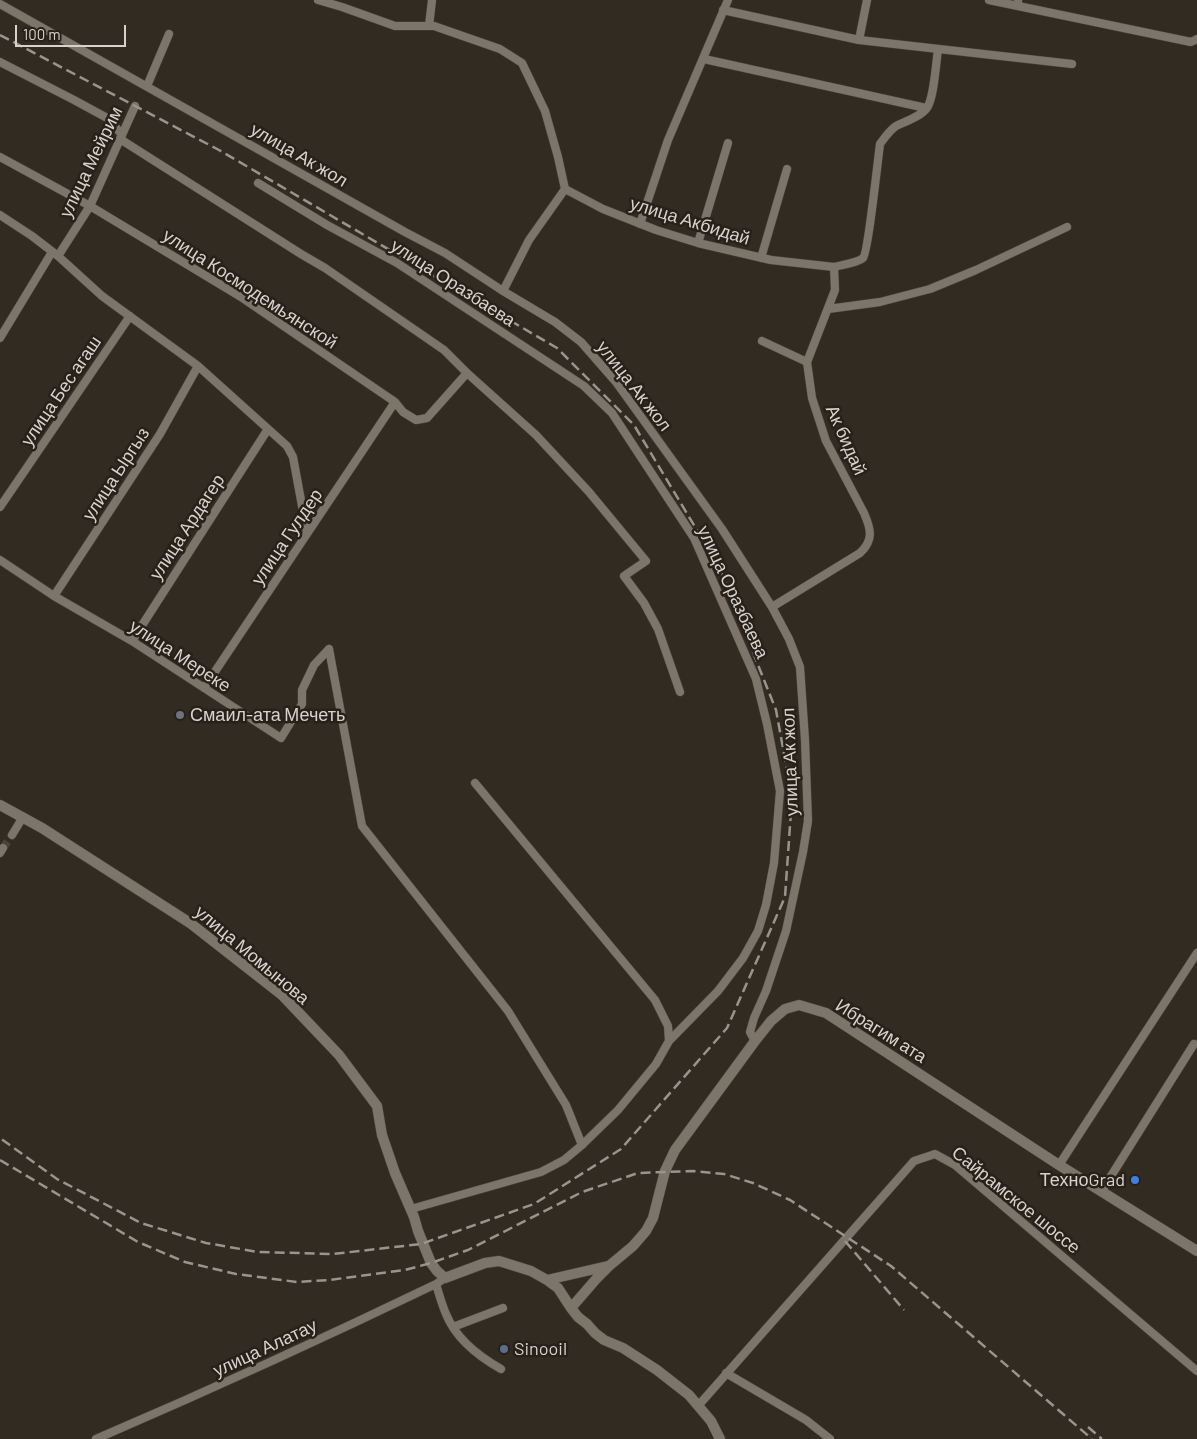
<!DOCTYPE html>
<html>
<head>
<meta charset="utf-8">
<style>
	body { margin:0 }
	#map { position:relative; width:1197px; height:1439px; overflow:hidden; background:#322b22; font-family:Barlow,sans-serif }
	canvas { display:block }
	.scale { position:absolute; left:15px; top:25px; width:111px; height:22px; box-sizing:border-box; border:2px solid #d6d2cc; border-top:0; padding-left:6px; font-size:15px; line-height:18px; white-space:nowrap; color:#d6d2cc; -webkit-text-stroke:4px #282119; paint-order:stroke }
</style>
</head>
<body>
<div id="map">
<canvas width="1197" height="1439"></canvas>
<div class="scale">100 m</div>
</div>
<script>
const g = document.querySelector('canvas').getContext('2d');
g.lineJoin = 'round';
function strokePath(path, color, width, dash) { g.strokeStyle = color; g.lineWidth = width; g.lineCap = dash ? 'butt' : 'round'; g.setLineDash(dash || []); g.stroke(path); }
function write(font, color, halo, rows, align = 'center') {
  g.font = font + ' Barlow,sans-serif'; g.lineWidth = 5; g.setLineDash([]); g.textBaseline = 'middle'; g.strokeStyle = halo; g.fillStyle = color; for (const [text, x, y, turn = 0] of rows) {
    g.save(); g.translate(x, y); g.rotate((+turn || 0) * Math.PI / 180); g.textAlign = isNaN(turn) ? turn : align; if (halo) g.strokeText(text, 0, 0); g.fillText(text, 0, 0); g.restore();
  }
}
strokePath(new Path2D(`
	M3,848L12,835`), '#4b443c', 8, [8, 4]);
const street = new Path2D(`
	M318,0L342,7L395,26H434L500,49L522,63L545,111L558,157L565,189L603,209L656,230L698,243L771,260L834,267L835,290L807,362L812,398L826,441L864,513C871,529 874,540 860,553L772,607
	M989,0L1018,6V0
	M0,4L405,232L445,253L503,291L555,322L581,342L616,382L722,529L772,607L789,639L800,667L805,740L808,821L803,852L786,931L766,991L754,1018L750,1032L755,1041
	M1018,6L1191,42L1197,39
	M723,10L859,40L1072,64
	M429,26L432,0
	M859,40L867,0
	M704,59L926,108
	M0,62L74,100L109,119L122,135
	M147,86L169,34
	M120,139L301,254L325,268L444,350L467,373L536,435L589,492L646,561L624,576L644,603L658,629L680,692
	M0,157L90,206L241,297L395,402L403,412L416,420L427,418L467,373
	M258,183L327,225L397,263L584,386L612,413L694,538L756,679L767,724L780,791L774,863L766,905L758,931L743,958L718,991L669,1041
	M0,215L32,236L58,256L102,296L198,366L287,446L293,457L307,533
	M640,224L668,140L728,0
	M698,243L728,143
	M58,256L90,206L135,106
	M761,258L787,169
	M834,267C840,265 858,263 863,258C868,253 878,158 880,144C885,137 889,131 896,126C906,121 920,117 927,108C934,98 936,63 938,49
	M503,291L529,240L565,189
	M828,309L880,302L930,289L976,270L1067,227
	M0,338L52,252
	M762,341L807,362
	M0,507L130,316
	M0,560L54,596L132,641L281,738L302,704V690L314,665L329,649
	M54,596L160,434L198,366
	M132,641L268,429
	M329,649L362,826L508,1011L566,1105L582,1145
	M204,688L395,402
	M12,835L23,817
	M0,853L3,848
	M1059,1165L1197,953
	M1101,1192L1194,1044
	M411,1209L541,1172L564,1160L582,1145L618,1110L656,1064L669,1041L668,1026L655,1000L475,783
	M436,1284C439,1294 442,1305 446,1314C456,1339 478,1356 501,1369
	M453,1327L503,1308
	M726,1373L806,1420L830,1439
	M698,1406L914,1161L935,1154L955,1165L1197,1371
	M96,1439C210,1390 324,1338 436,1284L445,1278`);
const secondary = new Path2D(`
	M0,805L42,828L190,923L282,995L339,1055L377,1106L382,1135L395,1173L414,1217L418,1231L431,1263L437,1271L445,1278L485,1263L499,1261L531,1271L547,1280L558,1288L571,1308L578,1317L587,1324L595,1333L604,1340L623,1348L657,1370L689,1395L711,1421L720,1439
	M547,1280L608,1266
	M571,1308L597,1278L609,1266L633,1246L646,1231L653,1218L665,1171L675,1150L755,1041L771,1021L785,1009L799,1005L826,1013L1059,1165L1197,1251`);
strokePath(street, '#4f4841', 9);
strokePath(secondary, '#4f4841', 11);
strokePath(street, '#7d756a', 8);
strokePath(secondary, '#7d756a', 10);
strokePath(new Path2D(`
	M0,35L219,150L557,348L634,425L719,567L776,710L792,797L785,897L727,1028L621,1149L534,1204L421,1244L333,1254L258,1252L206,1243L141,1223L57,1179L0,1138
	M0,1160L138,1242L185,1262L236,1274L297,1282L329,1280L405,1270L431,1263L468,1250L582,1192L638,1173L693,1171L724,1174L753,1183L790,1200L891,1266L1092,1439
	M845,1241L904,1310
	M1088,1427L1102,1439`), '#99948d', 2.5, [10, 5]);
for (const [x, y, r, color] of [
	[180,715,5,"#6b7280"],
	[1135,1180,5,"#3f7fe0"],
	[504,1349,5,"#5c6f8a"]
]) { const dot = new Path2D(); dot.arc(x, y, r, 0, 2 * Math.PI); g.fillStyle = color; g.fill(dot); strokePath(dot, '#282119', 2); }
write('18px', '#d6d2cc', '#282119', [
	["улица Ак жол",299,155,30],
	["улица Мейрим",91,162,-64],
	["улица Акбидай",690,221,17],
	["улица Оразбаева",453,283,33],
	["улица Космодемьянской",250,289,33],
	["улица Ак жол",634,386,52],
	["улица Бес агаш",61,391,-56],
	["Ак бидай",846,440,66],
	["улица Ыргыз",116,474,-57],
	["улица Ардагер",187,527,-57],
	["улица Гулдер",287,537,-56],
	["улица Оразбаева",733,592,65],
	["улица Мереке",180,656,33],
	["улица Ак жол",790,762,-92],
	["улица Момынова",252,955,40],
	["Ибрагим ата",881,1031,32],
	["Сайрамское шоссе",1016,1200,39],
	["улица Алатау",265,1348,-25]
]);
write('18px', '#d6d2cc', '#282119', [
	["Смаил-ата Мечеть",190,715],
	["ТехноGrad",1125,1180,"right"],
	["Sinooil",514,1349]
], 'left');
</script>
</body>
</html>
